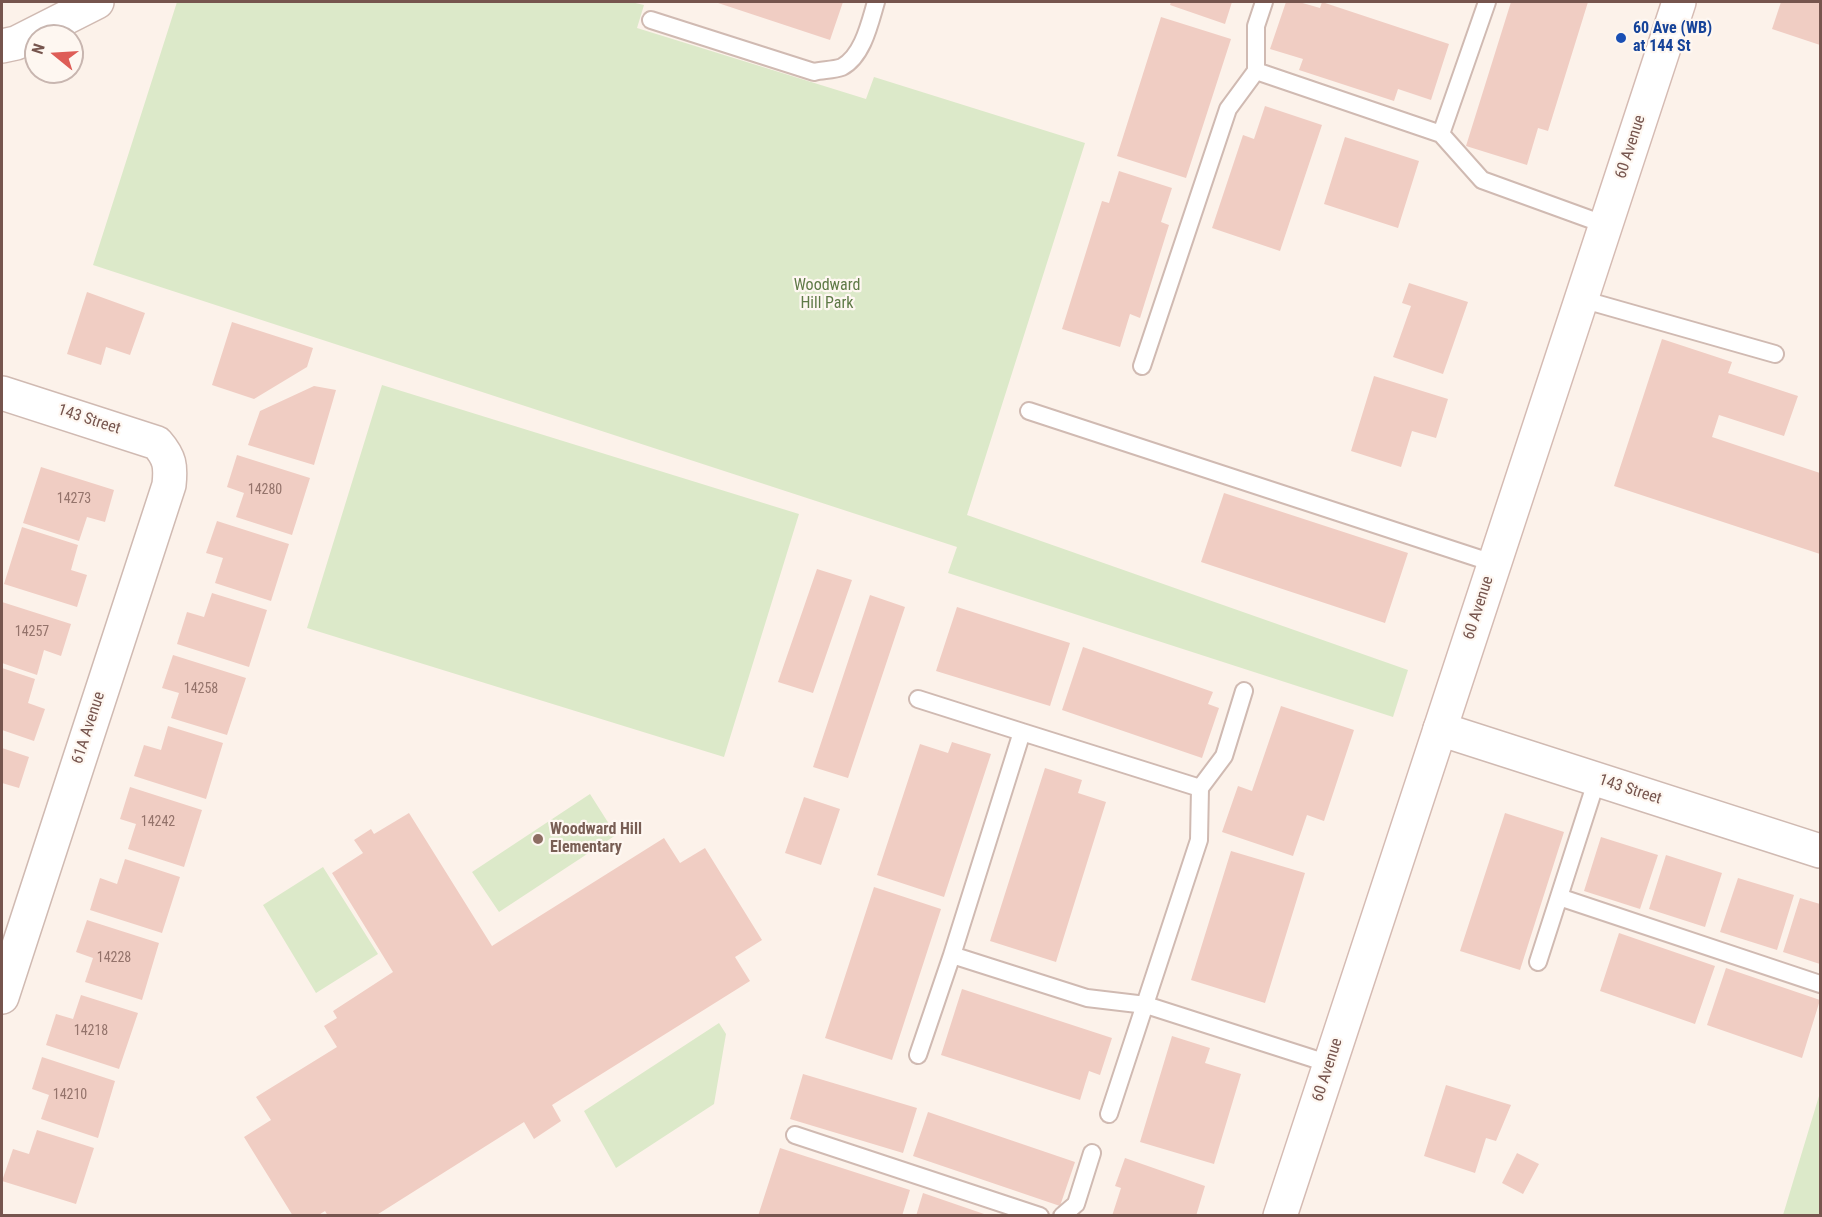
<!DOCTYPE html>
<html>
<head>
<meta charset="utf-8">
<style>
	body { margin:0 }
	#map { position:relative; width:1822px; height:1217px; overflow:hidden; background:#fcf2ea; font-family:"Roboto Condensed",sans-serif }
	canvas { display:block }
	.frame { position:absolute; inset:0; border:3px solid #76554e; pointer-events:none }
	.north { position:absolute; left:24px; top:24px; width:60px; height:60px; box-sizing:border-box; background:#fef7f1; border:2px solid #c8b6b0; border-radius:50%; rotate:288deg; font-size:16px; font-weight:700; line-height:24px; text-align:center; color:#76554e }
	.north::after { content:''; display:block; margin:auto; width:21px; height:27px; background:#de5d57; clip-path:polygon(50% 0,100% 100%,50% 72%,0 100%) }
</style>
</head>
<body>
<div id="map">
<canvas width="1822" height="1217"></canvas>
<div class="frame"></div>
<div class="north">N</div>
</div>
<script>
const g = document.querySelector('canvas').getContext('2d');
g.lineJoin = 'round';
function paint(path, color) { g.fillStyle = color; g.fill(path, 'evenodd'); }
function strokePath(path, color, width, dash) { g.strokeStyle = color; g.lineWidth = width; g.lineCap = dash ? 'butt' : 'round'; g.setLineDash(dash || []); g.stroke(path); }
function write(font, color, halo, rows, align = 'center') {
  g.font = font + ' "Roboto Condensed",sans-serif'; g.lineWidth = 4.5; g.setLineDash([]); g.textBaseline = 'middle'; g.strokeStyle = halo; g.fillStyle = color; for (const [text, x, y, turn = 0] of rows) {
    g.save(); g.translate(x, y); g.rotate((+turn || 0) * Math.PI / 180); g.textAlign = isNaN(turn) ? turn : align; if (halo) g.strokeText(text, 0, 0); g.fillText(text, 0, 0); g.restore();
  }
}
paint(new Path2D(`
	M177,2H631L644,5L637,28L866,99L874,77L1085,143L967,515L1408,670L1393,717L948,573L957,547L93,265Z
	M382,385L799,514L724,757L307,628Z
	M590,794L616,835L499,912L472,872Z
	M323,867L378,954L316,993L263,905Z
	M719,1023L726,1034L714,1104L616,1168L584,1111Z
	M1819,1096L1820,1215H1783Z`), '#dce9c9');
paint(new Path2D(`
	M715,2H843L830,40Z
	M1171,2H1232L1225,24L1170,5Z
	M1286,2H1299L1320,8L1322,2L1449,44L1431,100L1398,89L1394,101L1299,70L1303,59L1270,49Z
	M1511,2H1588L1548,131L1538,128L1527,165L1466,146Z
	M1781,2H1820V45L1772,29Z
	M1161,17L1231,39L1186,178L1117,156Z
	M1265,106L1322,125L1280,251L1212,228L1243,135L1254,139Z
	M1345,137L1419,161L1398,228L1324,204Z
	M1119,171L1172,188L1161,222L1169,225L1140,318L1130,314L1120,347L1062,329L1102,201L1109,203Z
	M1409,283L1468,302L1443,374L1393,357L1411,306L1402,303Z
	M87,292L145,313L130,355L106,347L101,365L67,354Z
	M232,322L313,348L307,367L254,399L212,385Z
	M1662,339L1732,362L1728,373L1798,396L1784,436L1719,415L1712,437L1820,473V554L1614,486Z
	M1374,376L1448,399L1436,438L1412,431L1401,467L1351,451Z
	M314,386L336,390L314,465L248,445L260,411Z
	M237,455L310,478L292,535L236,517L244,493L227,487Z
	M41,467L114,490L105,522L87,517L79,541L23,523Z
	M1224,493L1408,553L1385,623L1201,562Z
	M217,521L289,544L271,601L215,583L223,558L206,553Z
	M22,527L78,545L71,570L87,575L77,607L4,584Z
	M817,569L852,580L813,693L778,682Z
	M212,593L267,610L249,667L177,644L187,612L204,617Z
	M870,595L905,607L848,778L813,767Z
	M2,602L71,624L61,656L44,650L37,675L2,663Z
	M957,607L1070,643L1050,706L936,671Z
	M1083,647L1213,692L1208,704L1219,708L1202,758L1062,710Z
	M173,655L246,678L227,735L171,718L179,693L162,688Z
	M2,668L35,679L28,703L45,709L34,741L2,730Z
	M1281,706L1354,730L1324,821L1307,815L1293,856L1222,832L1238,786L1252,791Z
	M168,726L223,743L206,799L134,776L144,745L161,750Z
	M952,742L991,754L944,897L877,875L920,744L948,753Z
	M2,748L29,757L19,788L2,783Z
	M1045,768L1082,780L1078,793L1106,802L1056,962L990,941Z
	M130,787L202,810L184,867L128,849L136,824L120,819Z
	M804,797L840,809L821,865L785,853Z
	M409,813L492,946L664,838L680,863L705,848L762,940L735,957L750,981L552,1105L561,1121L534,1139L524,1122L375,1216H328L325,1211L317,1216H293L244,1137L271,1120L256,1097L337,1047L324,1026L337,1018L333,1011L393,972L332,873L363,853L354,840L371,829L374,834Z
	M1505,813L1564,832L1520,970L1460,951Z
	M1601,837L1658,855L1640,909L1584,891Z
	M1231,851L1305,873L1265,1003L1191,980Z
	M1666,855L1722,873L1705,927L1649,909Z
	M125,859L180,877L162,933L90,910L100,878L117,884Z
	M1738,878L1794,895L1777,950L1720,932Z
	M874,887L941,909L892,1060L825,1038Z
	M1800,898L1820,904V964L1783,952Z
	M87,920L159,943L142,1000L85,982L93,958L76,952Z
	M1619,933L1715,966L1695,1024L1600,991Z
	M1726,968L1820,1000L1802,1058L1707,1025Z
	M962,989L1112,1038L1100,1075L1089,1071L1080,1100L941,1055Z
	M81,995L138,1013L119,1069L46,1045L56,1014L73,1019Z
	M1172,1036L1210,1048L1205,1063L1241,1074L1214,1164L1140,1142Z
	M42,1057L115,1081L98,1138L41,1119L49,1095L32,1089Z
	M803,1074L917,1108L903,1153L790,1119Z
	M1446,1085L1511,1105L1496,1141L1486,1138L1475,1173L1424,1156Z
	M928,1112L1075,1162L1060,1206L913,1156Z
	M37,1130L94,1148L76,1204L2,1181L13,1149L29,1154Z
	M780,1148L910,1190L902,1216H758Z
	M1517,1153L1539,1164L1523,1194L1502,1183Z
	M1125,1158L1205,1186L1196,1216H1112L1121,1188L1115,1186Z
	M923,1193L987,1215V1216H916Z`), '#f0cdc3');
const lane = new Path2D(`
	M651,20L814,72C822,70 834,70 842,67C863,56 870,22 876,2
	M1256,71L1441,134L1482,180L1606,225
	M1441,134L1487,2
	M1581,299L1775,354
	M1142,366L1228,109L1256,71V26L1264,2
	M1029,411L1493,563
	M918,699L1022,732
	M1200,788L1224,756L1244,691
	M1559,897L1820,984
	M1538,962L1597,779
	M918,1055L952,955
	M1109,1114L1199,840L1200,788L1022,732L952,955L1087,998L1146,1005L1330,1064
	M795,1135L1040,1216
	M1062,1216L1076,1204L1092,1153`);
const street = new Path2D(`
	M2,46L16,43L97,2
	M2,393L157,443C170,458 171,466 169,485L2,997
	M1440,729L1820,851`);
const secondary = new Path2D(`
	M1280,1216L1679,2`);
strokePath(lane, '#d0bab2', 20);
strokePath(street, '#d0bab2', 36);
strokePath(secondary, '#d5bbb3', 36);
strokePath(lane, '#fff', 16);
strokePath(street, '#fff', 33);
strokePath(secondary, '#fff', 33);
for (const [x, y, r, color] of [
	[1621,38,6,"#1a4fb4"],
	[538,839,6,"#8d6e63"]
]) { const dot = new Path2D(); dot.arc(x, y, r, 0, 2 * Math.PI); g.fillStyle = color; g.fill(dot); strokePath(dot, '#fef7f1', 2); }
write('14px', '#94736b', null, [
	["14280",265,490],
	["14273",74,499],
	["14257",32,632],
	["14258",201,689],
	["14242",158,822],
	["14228",114,958],
	["14218",91,1031],
	["14210",70,1095]
]);
write('bold 16px', '#164399', '#fef7f1', [
	["60 Ave (WB)",1633,29],
	["at 144 St",1633,47]
], 'left');
write('16px', '#76554e', '#fef7f1', [
	["60 Avenue",1631,147,-72],
	["143 Street",89,420,18],
	["60 Avenue",1479,608,-72],
	["61A Avenue",89,728,-72],
	["143 Street",1630,790,18],
	["60 Avenue",1328,1070,-72]
]);
write('16px', '#5f7a47', '#fef7f1', [
	["Woodward",827,286],
	["Hill Park",827,304]
]);
write('bold 16px', '#785e54', '#fef7f1', [
	["Woodward Hill",550,830],
	["Elementary",550,848]
], 'left');
</script>
</body>
</html>
